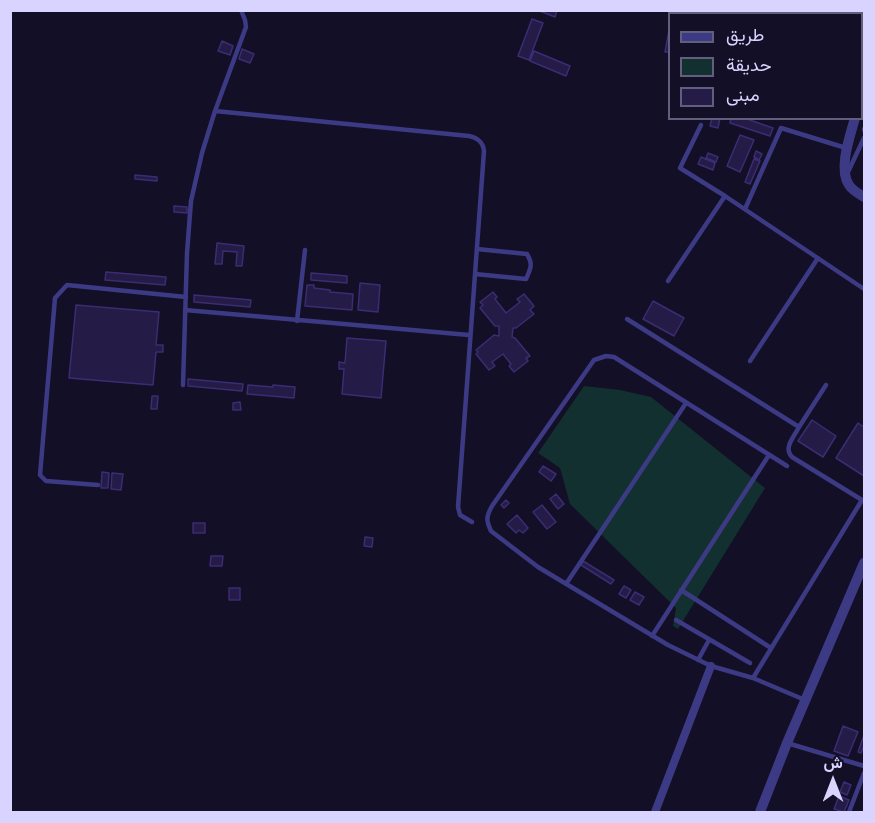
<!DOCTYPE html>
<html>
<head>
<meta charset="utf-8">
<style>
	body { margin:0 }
	#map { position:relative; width:875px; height:823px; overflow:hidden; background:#130f26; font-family:Figtree,Vazirmatn,sans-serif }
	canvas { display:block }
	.frame { position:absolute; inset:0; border:12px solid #d9d4ff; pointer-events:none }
	.legend { position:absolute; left:668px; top:12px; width:195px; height:108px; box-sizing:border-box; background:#130f26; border:2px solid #625e7d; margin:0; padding:8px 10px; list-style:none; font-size:18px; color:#d9d4ff }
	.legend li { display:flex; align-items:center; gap:12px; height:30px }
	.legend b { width:30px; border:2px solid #625e7d }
	.north { position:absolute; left:803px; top:751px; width:60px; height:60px; -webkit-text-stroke:4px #130f26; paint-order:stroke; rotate:0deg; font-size:16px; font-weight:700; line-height:24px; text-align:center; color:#d9d4ff }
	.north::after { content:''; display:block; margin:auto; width:21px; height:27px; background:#d9d4ff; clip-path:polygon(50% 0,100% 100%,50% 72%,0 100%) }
</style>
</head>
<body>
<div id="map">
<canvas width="875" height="823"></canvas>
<div class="frame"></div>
<ul class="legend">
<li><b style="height:8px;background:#3d3a85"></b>طريق</li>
<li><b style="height:16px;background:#12302f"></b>حديقة</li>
<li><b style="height:16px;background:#241b47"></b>مبنى</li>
</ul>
<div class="north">ش</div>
</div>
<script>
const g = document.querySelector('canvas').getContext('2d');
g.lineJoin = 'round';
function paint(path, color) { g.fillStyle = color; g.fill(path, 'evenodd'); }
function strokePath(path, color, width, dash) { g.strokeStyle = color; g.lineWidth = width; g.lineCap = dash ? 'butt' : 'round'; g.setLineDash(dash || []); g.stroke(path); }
paint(new Path2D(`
	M584,386L620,390L651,397L765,488L678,629L673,626L676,608L570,504L560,468L538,453Z`), '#12302f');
const building = new Path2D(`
	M537,10H557L555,17Z
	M532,19L543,23L529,60L518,56Z
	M670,25V52H665Z
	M222,41L233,46L230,55L218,51Z
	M242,49L254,54L250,63L239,59Z
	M534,51L570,66L566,76L530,61Z
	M712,118H720L718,128L710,126Z
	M731,118H744L773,128L770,136L730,123Z
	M740,135L754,140L740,172L727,166Z
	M756,151L762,154L759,160L754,157Z
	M708,153L718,157L716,162L706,158Z
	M701,157L715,163L713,170L698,164Z
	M754,159L760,161L750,184L745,182Z
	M135,175L157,177V181L135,179Z
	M174,206L187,207V213L174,212Z
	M217,243L244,246L242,266H236L237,252L223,251L222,264H215Z
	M106,272L166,277L165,285L105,280Z
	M311,273L347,276V283L311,280Z
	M360,283L380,285L378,312L358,310Z
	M307,285H314V288L330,290V292L353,294L352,310L305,306Z
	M493,292L497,297L495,299L506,313L520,302L517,299L524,294L534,306L530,310L534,314L516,328H513L512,337L515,338L530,356L526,358L528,361L514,372L509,366L511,364L503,354L492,362L495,366L489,370L476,354L478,352L476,350L494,335L499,336V326H495L480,308L483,305L480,302Z
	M194,295L251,300L250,307L194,302Z
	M653,301L684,318L674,336L643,319Z
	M76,305L159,312L156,345H163V352H156L153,385L69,378Z
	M347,338L386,341L381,398L342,394L344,369H339V362L345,363Z
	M188,379L243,384L242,391L188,386Z
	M248,385L273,387V385L295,387L294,398L247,394Z
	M152,396H158L157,409H151Z
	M240,402L241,410H233V403Z
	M812,420L836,436L823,457L798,441Z
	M858,423L864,427V476L836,458Z
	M543,466L556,474L551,481L539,472Z
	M102,472L109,473L108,488H101Z
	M112,473L123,474L121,490L111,489Z
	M556,494L564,504L558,509L550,499Z
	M506,500L509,503L504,508L501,505Z
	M542,505L556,522L547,529L533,512Z
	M517,515L528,528L523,533L519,530L516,533L507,524Z
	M193,523H205V533H193Z
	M365,537L373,538L372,547L364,546Z
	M211,556H223L222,566H210Z
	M583,561L614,580L611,584L581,565Z
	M624,586L631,590L626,598L619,594Z
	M229,588H240V600H229Z
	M635,592L644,597L639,605L630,600Z
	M843,726L858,732L848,756L834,751Z
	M864,735V746L861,753L858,752Z
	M844,782L851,785L847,795L840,792Z
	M839,796L849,800L844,812L834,809Z`);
paint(building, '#241b47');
strokePath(building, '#3b2d73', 1.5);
strokePath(new Path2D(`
	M791,14L792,10
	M215,111L469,136C478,138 483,142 484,151L458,507L460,515L472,522
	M701,125L680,168L725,196L864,289
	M864,129V130
	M848,172L864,138
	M745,209L781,128L846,148
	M475,274L526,279C531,268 533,264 527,254L477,249
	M668,281L725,196
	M185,310L469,335
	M627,319L799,427C794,437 783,448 792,457L862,500
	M297,321L305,250
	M750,361L818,258
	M183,385L187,253L191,201L202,153L215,111L246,27L245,20L241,10
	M799,427L826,385
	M787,466L614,357L606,356L594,360L492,506C486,517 486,520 491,531L538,567L668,645L711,666L753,678L862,500
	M98,485L46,481L40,475L55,298L67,285L186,297
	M566,584L686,403
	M681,590L771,648
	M676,620L750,663
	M652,636L769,455
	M698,660L709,640
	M753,678L805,700
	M787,743L864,766
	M849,812L864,773`), '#3d3a85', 4.5);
strokePath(new Path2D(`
	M655,812L711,666`), '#3d3a85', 8);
strokePath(new Path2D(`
	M831,10L834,14
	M862,45L864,50
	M862,96L864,85
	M855,118C850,136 838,169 849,185C852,190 859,194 864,197
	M760,812L787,743L864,563`), '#3d3a85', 10);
</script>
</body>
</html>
